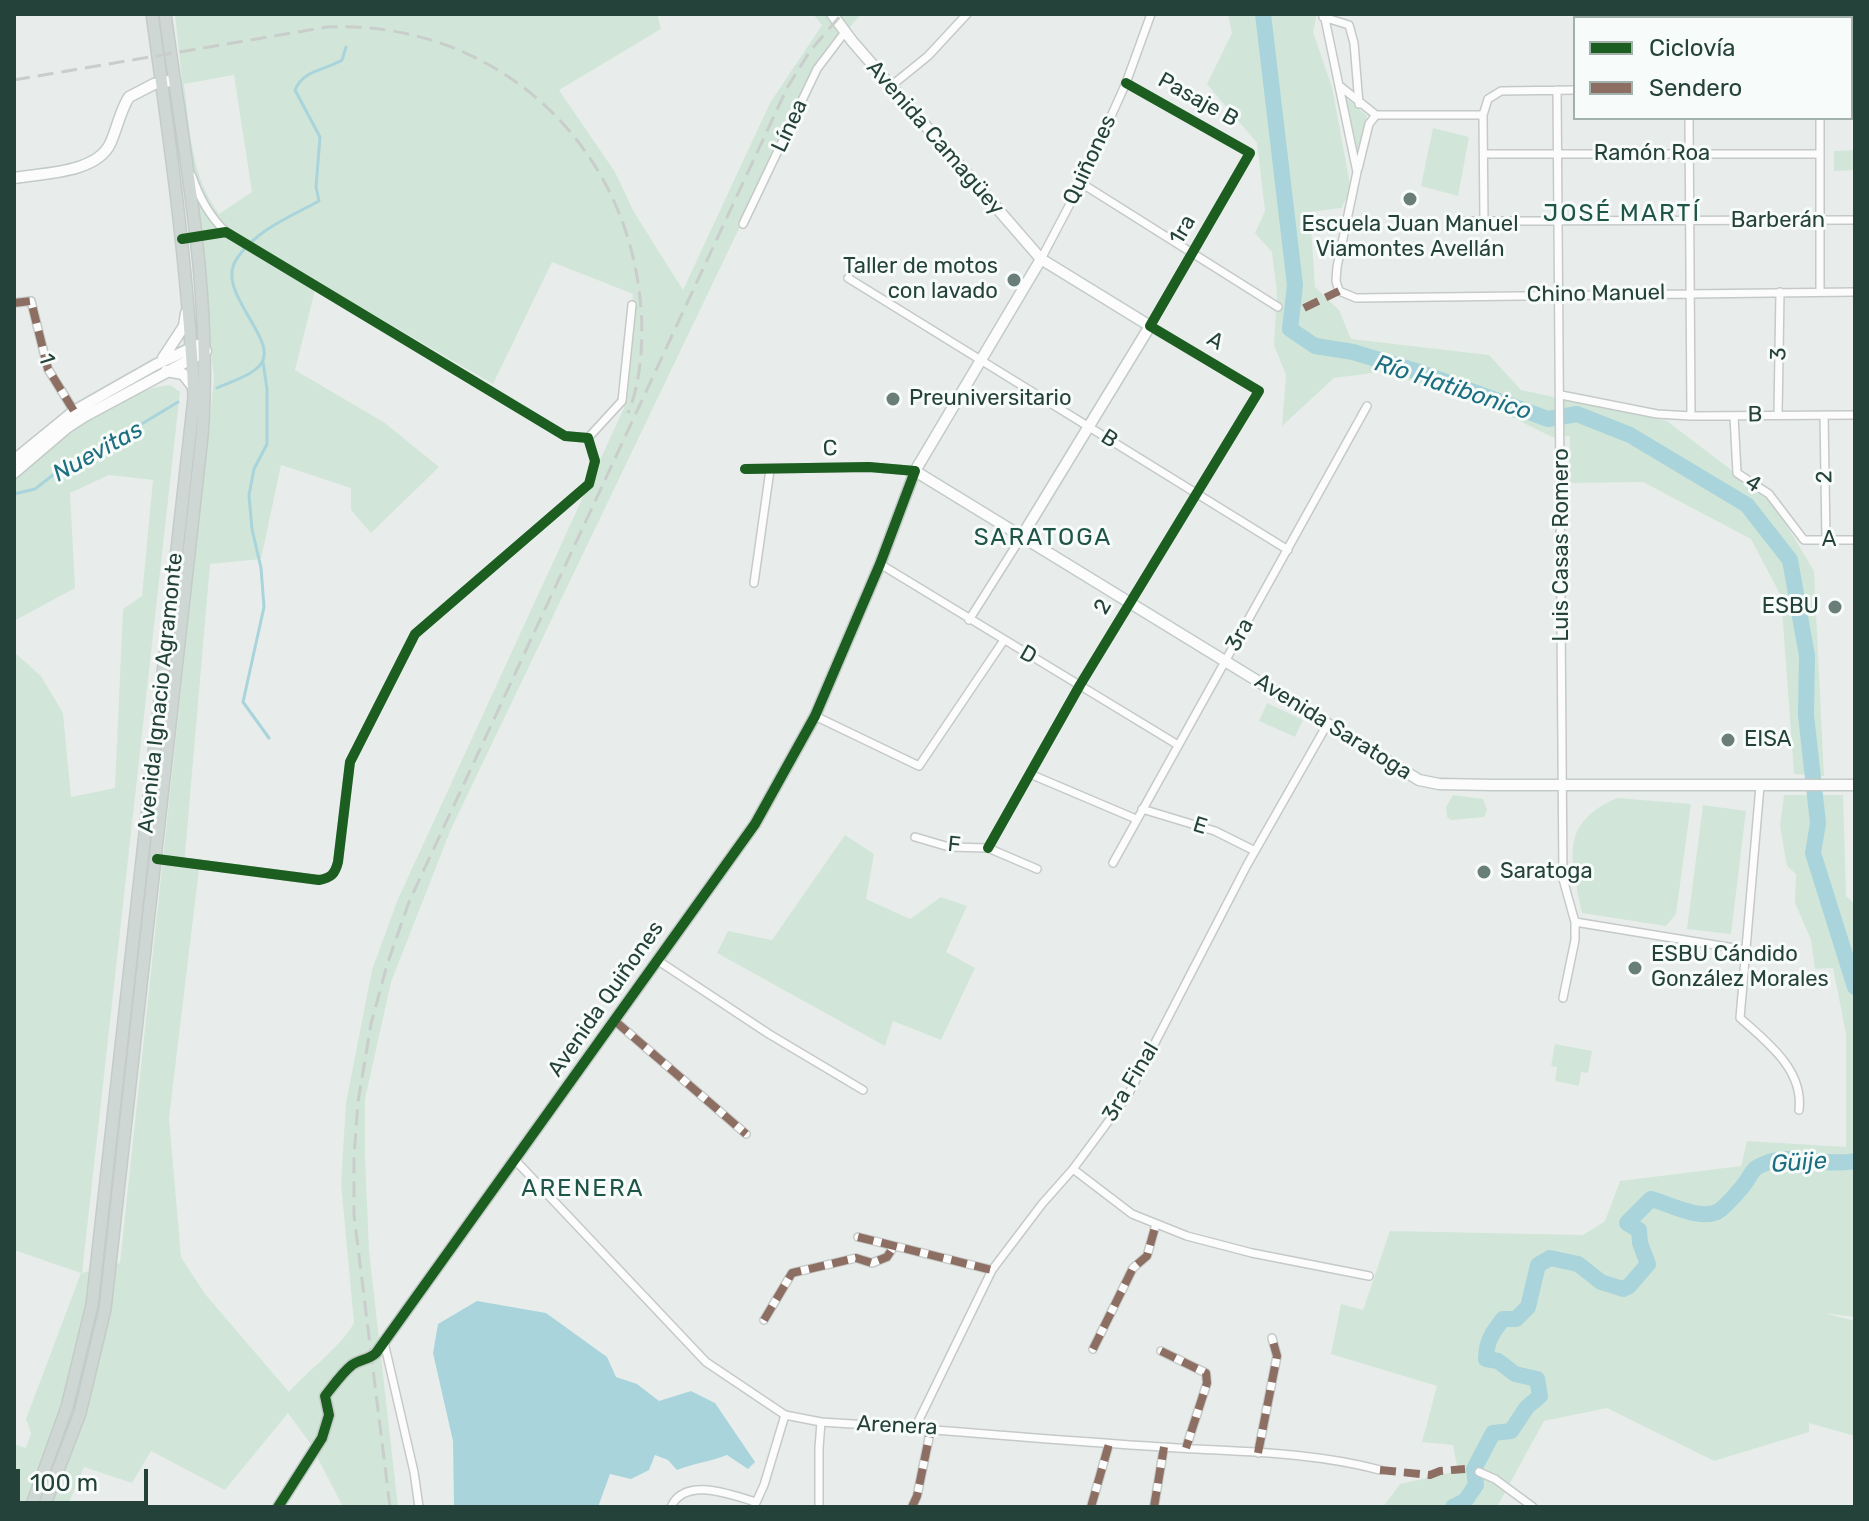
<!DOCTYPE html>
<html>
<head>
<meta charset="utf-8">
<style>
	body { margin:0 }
	#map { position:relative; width:1869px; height:1521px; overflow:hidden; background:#e8edeb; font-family:Rubik,sans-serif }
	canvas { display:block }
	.frame { position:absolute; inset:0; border:16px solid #24423a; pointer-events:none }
	.legend { position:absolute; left:1573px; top:16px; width:280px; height:104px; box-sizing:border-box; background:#f7fbf9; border:2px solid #a3b1ad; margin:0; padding:10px 14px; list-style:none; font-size:24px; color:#24423a }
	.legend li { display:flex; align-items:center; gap:16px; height:40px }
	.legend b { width:40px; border:2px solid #a3b1ad }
	.scale { position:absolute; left:16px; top:1469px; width:132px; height:36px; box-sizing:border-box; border:4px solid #24423a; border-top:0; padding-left:10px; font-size:24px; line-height:28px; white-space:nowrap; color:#24423a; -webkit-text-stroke:6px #f7fbf9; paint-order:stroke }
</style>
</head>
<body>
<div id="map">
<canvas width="1869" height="1521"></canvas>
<div class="frame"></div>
<ul class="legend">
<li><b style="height:10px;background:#1b5e20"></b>Ciclovía</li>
<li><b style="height:10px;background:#8d6e63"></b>Sendero</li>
</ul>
<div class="scale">100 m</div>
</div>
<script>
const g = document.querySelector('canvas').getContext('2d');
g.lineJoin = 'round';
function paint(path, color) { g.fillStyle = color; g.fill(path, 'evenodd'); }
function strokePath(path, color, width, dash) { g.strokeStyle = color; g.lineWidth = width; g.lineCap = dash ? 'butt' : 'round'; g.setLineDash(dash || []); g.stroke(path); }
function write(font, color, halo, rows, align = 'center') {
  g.font = font + ' Rubik,sans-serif'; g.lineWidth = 6; g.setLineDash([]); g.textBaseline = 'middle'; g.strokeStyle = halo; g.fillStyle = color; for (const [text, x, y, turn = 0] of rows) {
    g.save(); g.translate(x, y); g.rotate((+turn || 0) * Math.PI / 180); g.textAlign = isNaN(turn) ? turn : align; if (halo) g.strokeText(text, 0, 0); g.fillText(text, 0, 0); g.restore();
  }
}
paint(new Path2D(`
	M175,14H657L661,29L559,90L615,172L634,212L683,290L770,103L822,25L813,14H861L817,66L451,829L391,982L365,1099V1157L369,1251L398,1507H343L310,1443L288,1413L225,1490L151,1451L132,1483L84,1467L67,1507H14V1444L26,1448L31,1433L26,1419L81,1273L14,1250V652L41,676L63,713L71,797L115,788L123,609L142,596L153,480L109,475L70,493L75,588L14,621V478C53,446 120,389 170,385L180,392L82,1273L120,1263L214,379ZM234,75L252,192L219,214C191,176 190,130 184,84ZM552,262L633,294L624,408L398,899L372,970L346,1103L341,1183L354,1323C338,1350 310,1368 289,1392L205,1294L181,1257L169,1118L199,869L184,866L210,564L261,559L281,465L351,488V510L371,533L439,467L385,423L295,370L317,282L493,384Z
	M1228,14H1317L1313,32L1332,87L1351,190L1341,208L1310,212L1315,287L1339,310L1351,339L1489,355L1521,390L1667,421L1772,501L1814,571L1824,776L1794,774L1781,596L1751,539L1643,482L1569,483L1570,436L1552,437L1471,397L1380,372L1334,378L1282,426L1286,375L1274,345L1277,293L1272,252L1255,233L1265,211L1257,143L1207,84L1232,33Z
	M1346,98L1367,116L1358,153Z
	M1433,128L1469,137L1458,196L1421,186Z
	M1855,150V170L1834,171V151Z
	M1267,703L1303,720L1295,737L1259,721Z
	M1453,795L1483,799L1487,810L1484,817L1451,820L1447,817L1446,807Z
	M1784,795H1843L1846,896L1855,904V1317L1824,1313L1855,1321V1436L1809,1423V1432L1714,1461L1607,1408L1544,1421L1497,1507H1383L1400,1484L1458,1471L1453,1445L1422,1442L1437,1386L1331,1354L1341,1304L1363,1310L1390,1231L1583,1235L1605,1221L1620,1181L1741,1166L1747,1141L1846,1147V1034L1833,968L1815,969L1811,940L1795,903L1796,874L1787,866L1780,826Z
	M1617,798L1691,804L1676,914L1666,926L1582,913C1572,861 1557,824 1617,798Z
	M1703,805L1746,811L1731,934L1687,929Z
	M845,835L874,854L866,899L910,919L941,897L967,906L946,952L975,968L941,1040L893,1021L885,1046L717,953L728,931L772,940Z
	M1555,1044L1592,1051L1588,1073L1581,1072L1579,1086L1555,1081L1557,1067L1551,1066Z`), '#d1e6d8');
paint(new Path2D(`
	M477,1301L546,1313L607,1357L616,1377L637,1384L659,1401L691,1391L715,1403L755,1462L748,1469L727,1455C710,1462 694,1463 677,1470L668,1460L655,1455L649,1470L631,1479L610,1474L598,1507H454L453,1441L433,1353L438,1324Z`), '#a9d4db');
strokePath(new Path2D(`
	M263,362L267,389V444L254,469L249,495L252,529L261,568L264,607L243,702L269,738
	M217,388C229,382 246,378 256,369C289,344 210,293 238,257C258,229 290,217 319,201L316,187L320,137L295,90C304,69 324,71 342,60L346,47
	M14,494L35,489L67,464L113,448L135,428L178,402`), '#a9d4db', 3);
strokePath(new Path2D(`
	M1263,14L1295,285L1290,329L1315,346L1353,352L1419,372L1548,419L1577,414L1630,435L1747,505L1790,560L1807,656L1806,715L1818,823L1813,853L1855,987
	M1453,1507L1465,1501L1476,1485L1474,1469L1493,1433L1511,1431L1527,1407L1540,1396L1537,1379L1515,1374L1498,1361L1486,1359C1486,1342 1492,1333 1503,1319H1516L1528,1307L1538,1265L1550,1258L1578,1264L1601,1282L1623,1289L1629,1286L1648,1264L1640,1243L1639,1230L1627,1223L1651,1199C1670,1204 1697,1220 1717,1212C1725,1208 1737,1193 1743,1186C1754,1172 1749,1169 1769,1162C1794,1153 1826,1167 1855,1161`), '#a9d4db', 16);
const street = new Path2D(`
	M1324,14L1357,172L1337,267L1336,281L1339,291L1356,298L1855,292
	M1689,14V18
	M1771,14L1788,17
	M1323,17L1349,25L1354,43L1359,104
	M1825,18L1828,14
	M891,86L928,56L967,14
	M1341,87L1376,115H1483L1488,99L1501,91L1575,90
	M1851,89H1855
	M1557,90L1563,879L1575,922V940L1563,998
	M1483,115L1484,222
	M1689,118L1691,416
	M1820,118V292
	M1484,154H1820
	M1358,169L1369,124L1376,115
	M192,176C199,197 210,217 226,232
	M1081,183L1278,307
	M1461,221L1855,220
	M743,224L817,69L845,32
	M1041,259L1081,183L1126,83L1151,14
	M848,278L1288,550
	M14,303L31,301L48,369L74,411
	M1561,395L1657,414L1691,416L1855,415
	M1778,415L1780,292
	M1824,415L1826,539
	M1734,416L1737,473L1769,494L1804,540H1855
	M588,438L622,401L632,305
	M745,469L869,467L915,471
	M880,564L1178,745
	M754,583L770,470
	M969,620L1022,536
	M815,716L919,766L1004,640
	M1030,774L1136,819
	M1760,786L1740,1018C1767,1042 1804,1070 1799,1110
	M1142,809L1215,831L1255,851
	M915,837L949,847L988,848L1037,869
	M988,848L1080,685L1259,391L1150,326L1250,153L1126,83
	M157,859L319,880C331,878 335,874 338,862L350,762L415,634L589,484L595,461L588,438L565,436L226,232L182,239
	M1113,863L1367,406
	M1575,922L1746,950
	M657,960L769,1034L863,1090
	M615,1021L746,1134
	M516,1161L706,1362L785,1415L821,1422C935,1429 1048,1440 1162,1447C1234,1452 1309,1451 1380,1470
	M1073,1169L1132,1214L1187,1236L1252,1253L1369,1276
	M858,1237L992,1270
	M764,1320L792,1273L856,1258L872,1263L887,1257L894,1246
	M384,1342L414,1472L419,1507
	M1093,1349L1133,1268L1147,1256L1156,1224
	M1161,1351L1206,1373L1207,1383L1186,1448
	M915,1428L992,1270L1042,1204L1073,1169L1128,1095L1247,865L1328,723
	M1258,1453L1277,1356L1272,1338
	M1479,1472L1495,1479L1533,1507
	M671,1507C685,1476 731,1495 756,1502
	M754,1507L764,1485L785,1415
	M819,1507V1448L821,1422
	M912,1507L917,1496L931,1428
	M1091,1507L1109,1444
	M1154,1507L1164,1447`);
const secondary = new Path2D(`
	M832,14L852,41L1041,259L1150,326L1022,536
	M1785,14L1794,18
	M1851,28L1855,29
	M14,178C43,173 96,173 110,144C117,129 120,111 129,97L154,84L175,80
	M163,358L184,326L186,313
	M166,371L183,374L193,387
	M14,460L74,411L155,365L198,345
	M915,471L1419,780L1439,784L1492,785H1855
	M14,473L68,427L85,416L206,351
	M278,1507L322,1438L329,1415L325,1396C333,1386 342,1373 352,1365C360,1359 369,1360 376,1353L755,824L815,716L880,564L915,471L1041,259`);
const primary = new Path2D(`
	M31,1507L67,1407L92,1305L194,398C188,269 170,142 152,14
	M44,1507L80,1413L105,1309L202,436C213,295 184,154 165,14`);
strokePath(street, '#c5cac8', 10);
strokePath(secondary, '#c3cbc8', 13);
strokePath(primary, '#c3ccc9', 14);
strokePath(street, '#fcfcfc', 7);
strokePath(secondary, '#fcfcfc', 10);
strokePath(primary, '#cfd7d5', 11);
strokePath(new Path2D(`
	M14,80L327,27C489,20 623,136 640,298C644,332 642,381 628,413
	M390,1507L354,1215V1157L358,1102L371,1024L387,965L409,902L787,88L810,51L842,14`), '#c9cdcc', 3, [16, 8]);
strokePath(new Path2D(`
	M14,303L31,301L48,369L74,411
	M1304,308L1339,291
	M615,1021L746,1134
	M858,1237L992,1270
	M764,1320L792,1273L856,1258L872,1263L887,1257L894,1246
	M1093,1349L1133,1268L1147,1256L1156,1224
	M1161,1351L1206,1373L1207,1383L1186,1448
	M1258,1453L1277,1356L1272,1338
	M1380,1470L1430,1475L1440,1471L1465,1469
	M912,1507L917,1496L931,1428
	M1091,1507L1109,1444
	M1154,1507L1164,1447`), '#8d6e63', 8, [16, 8]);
strokePath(new Path2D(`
	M988,848L1080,685L1259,391L1150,326L1250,153L1126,83
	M157,859L319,880C331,878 335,874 338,862L350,762L415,634L589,484L595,461L588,438L565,436L226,232L182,239
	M278,1507L322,1438L329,1415L325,1396C333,1386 342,1373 352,1365C360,1359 369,1360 376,1353L755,824L815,716L880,564L915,471L869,467L745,469`), '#1b5e20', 10);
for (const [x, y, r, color] of [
	[1410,199,8,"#697e78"],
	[1014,280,8,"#697e78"],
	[893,399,8,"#697e78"],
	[1835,607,8,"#697e78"],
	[1728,740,8,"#697e78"],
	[1484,872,8,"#697e78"],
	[1635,968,8,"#697e78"]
]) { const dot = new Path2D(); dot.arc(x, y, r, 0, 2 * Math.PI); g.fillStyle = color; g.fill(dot); strokePath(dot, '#f7fbf9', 3); }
write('22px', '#24423a', '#f7fbf9', [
	["Pasaje B",1198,100,29],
	["Línea",790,126,-65],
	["Avenida Camagüey",935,138,49],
	["Ramón Roa",1652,154],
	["Quiñones",1090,160,-65],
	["Barberán",1778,221],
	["1ra",1183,230,-60],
	["Chino Manuel",1596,294,-1],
	["A",1215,341,31],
	["3",1779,354,-89],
	["1",46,359,73],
	["B",1755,415,-1],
	["B",1109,439,32],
	["C",830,449,-2],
	["2",1825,477,-91],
	["4",1753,484,32],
	["A",1829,540],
	["Luis Casas Romero",1562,545,-90],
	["2",1103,607,-59],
	["3ra",1240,635,-61],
	["D",1028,655,30],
	["Avenida Ignacio Agramonte",161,693,-84],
	["Avenida Saratoga",1333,727,32],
	["E",1200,826,17],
	["F",954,845,6],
	["Avenida Quiñones",606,999,-55],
	["3ra Final",1131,1082,-59],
	["Arenera",897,1426,3]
]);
write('22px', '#24423a', '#f7fbf9', [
	["Escuela Juan Manuel",1410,225,"center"],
	["Viamontes Avellán",1410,250,"center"],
	["Taller de motos",998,267,"right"],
	["con lavado",998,292,"right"],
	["Preuniversitario",909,399],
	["ESBU",1819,607,"right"],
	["EISA",1744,740],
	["Saratoga",1500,872],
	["ESBU Cándido",1651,955],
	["González Morales",1651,980]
], 'left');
g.letterSpacing = '2px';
write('24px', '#1f5548', '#f7fbf9', [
	["JOSÉ MARTÍ",1622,214],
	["SARATOGA",1043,538],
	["ARENERA",583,1189]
]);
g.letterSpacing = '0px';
write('italic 24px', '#1c6f80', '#f7fbf9', [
	["Río Hatibonico",1453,388,18],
	["Nuevitas",98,452,-29],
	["Güije",1799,1163,-4]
]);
</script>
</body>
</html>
